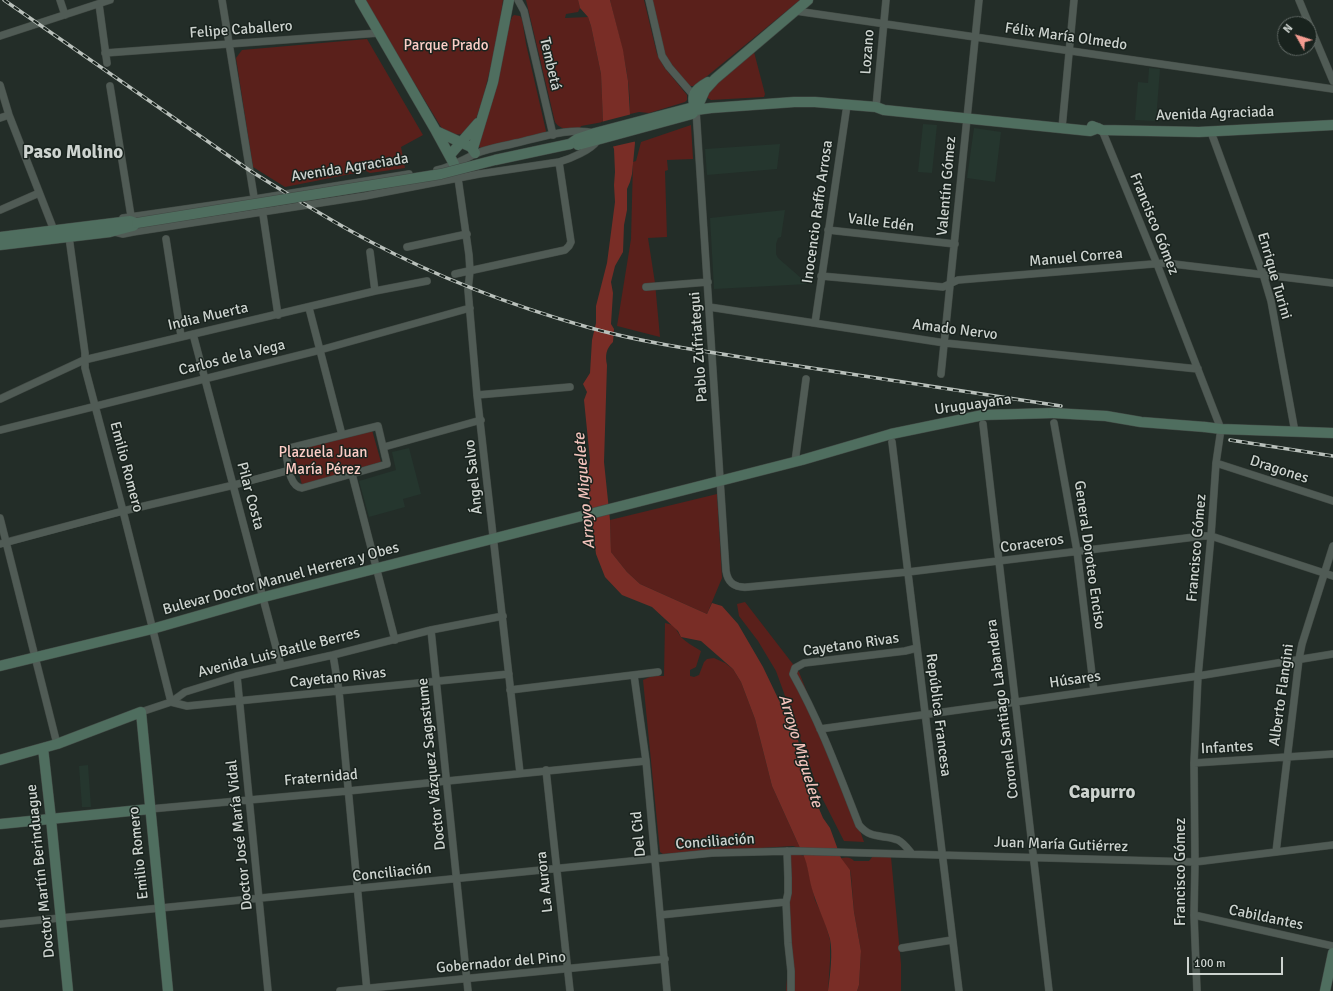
<!DOCTYPE html>
<html>
<head>
<meta charset="utf-8">
<style>
	body { margin:0 }
	#map { position:relative; width:1333px; height:991px; overflow:hidden; background:#232d28; font-family:Signika,sans-serif }
	canvas { display:block }
	.north { position:absolute; left:1277px; top:16px; width:40px; height:40px; box-sizing:border-box; background:#19231e; border:1px solid #616965; border-radius:50%; rotate:309deg; font-size:11px; font-weight:700; line-height:16px; text-align:center; color:#cdd3cf }
	.north::after { content:''; display:block; margin:auto; width:14px; height:18px; background:#f59c91; clip-path:polygon(50% 0,100% 100%,50% 72%,0 100%) }
	.scale { position:absolute; left:1187px; top:957px; width:96px; height:18px; box-sizing:border-box; border:2px solid #cdd3cf; border-top:0; padding-left:5px; font-size:12px; line-height:14px; white-space:nowrap; color:#cdd3cf; -webkit-text-stroke:3px #19231e; paint-order:stroke }
</style>
</head>
<body>
<div id="map">
<canvas width="1333" height="991"></canvas>
<div class="north">N</div>
<div class="scale">100 m</div>
</div>
<script>
const g = document.querySelector('canvas').getContext('2d');
g.lineJoin = 'round';
function paint(path, color) { g.fillStyle = color; g.fill(path, 'evenodd'); }
function strokePath(path, color, width, dash) { g.strokeStyle = color; g.lineWidth = width; g.lineCap = dash ? 'butt' : 'round'; g.setLineDash(dash || []); g.stroke(path); }
function write(font, color, halo, rows, align = 'center') {
  g.font = font + ' Signika,sans-serif'; g.lineWidth = 3; g.setLineDash([]); g.textBaseline = 'middle'; g.strokeStyle = halo; g.fillStyle = color; for (const [text, x, y, turn = 0] of rows) {
    g.save(); g.translate(x, y); g.rotate((+turn || 0) * Math.PI / 180); g.textAlign = isNaN(turn) ? turn : align; if (halo) g.strokeText(text, 0, 0); g.fillText(text, 0, 0); g.restore();
  }
}
paint(new Path2D(`
	M1149,68L1160,69L1156,121L1135,120L1138,82L1148,83Z
	M923,124L937,125L932,173L918,172Z
	M974,128L1001,132L995,182L967,178Z
	M780,144L777,169L707,175L705,149Z
	M785,210L781,237L778,238L776,244V254L778,258L808,284L714,289L710,218Z
	M409,448L421,494L403,499L405,507L369,517L359,481L396,470L392,452Z
	M88,765L91,807H82L79,766Z`), '#25362e');
paint(new Path2D(`
	M364,0H503L497,41L483,98L476,119L464,134L451,135L441,127Z
	M526,0H578L580,8L578,12L566,14L565,18L588,17L591,26L601,74L603,122L581,126L580,128C570,129 561,131 555,122Z
	M610,0H644L657,54L664,67L687,95V100L685,102L649,113L639,112L630,114C631,75 619,37 610,0Z
	M652,0H800L695,86H690L686,83L667,58L663,50Z
	M514,15L520,16L522,19L526,44L546,131L545,133L482,149L478,146L508,28L512,17Z
	M367,39L423,135L401,147L405,168L370,173L366,171L285,187L253,167L236,58L242,50Z
	M754,52L765,94L764,97L711,100L706,97V93Z
	M691,125L693,159L667,160L668,170L665,171L667,237L648,238L655,283L660,337L617,326L631,239L633,162L636,161L641,142Z
	M372,430L381,462L302,485L293,451Z
	M717,494L722,578L707,614L640,584L627,572L611,552L610,520Z
	M745,602L799,672L816,715L827,737L864,842L844,841L818,790L806,754L776,671L758,641L739,616L737,604Z
	M665,623C677,625 675,630 682,638C687,643 695,647 701,651L696,667L690,670V676L694,677L699,675L704,662L707,659L714,658L725,663L733,669L741,682L755,719L772,786L800,848L793,846L663,854L660,852L643,680L652,676H664Z
	M796,854L805,856L815,900L824,919L830,940V961L828,991H786C790,945 791,900 789,855Z
	M873,856L891,857L901,964V991H857L859,985L861,951L854,912L851,875L850,870L835,860C842,858 849,855 854,861H869Z`), '#5a201b');
paint(new Path2D(`
	M578,0H610L623,50L628,81L630,114L635,143L632,174L630,182L627,189V210L624,225L623,252L615,266L611,282L613,293L611,324L614,329L613,342C606,349 605,355 607,365L604,462L610,520L611,552L627,572L640,584L707,614L712,603L722,606L738,624L763,667L798,740L817,804L823,818L830,828L841,858L850,870L854,912L861,951L859,985L857,991H828C830,976 833,953 830,939C825,921 817,906 812,889C808,875 808,861 800,848L772,786L755,719L741,682L733,669L701,641L681,637L678,631L652,607L622,595L605,577L596,554L592,521L587,482L590,460L584,400L587,392L583,384L590,373L592,340L596,323V306L607,263L615,202L614,185L615,172L614,149L603,122L601,74L591,26L588,17L580,8Z`), '#792d26');
paint(new Path2D(`
	M632,114L637,141L611,147L601,122Z`), '#232d28');
const street = new Path2D(`
	M60,0L65,15
	M222,0L255,203
	M518,0L524,11L553,135
	M649,0L662,56L669,67L694,96
	M1299,0L1309,24
	M99,4L107,63
	M796,11L1333,89
	M1309,24L1333,81
	M0,36L110,0
	M105,53L379,33
	M0,85L9,115L55,233
	M110,86L131,216
	M876,107L886,0
	M696,110L726,571C728,584 736,588 748,587L908,572L1203,536H1211L1333,576
	M0,118L9,115
	M1062,128L1074,0
	M1102,130L1157,264L1221,429L1216,463L1211,536L1198,676L1194,763L1195,862L1194,915L1197,991
	M1211,132L1263,274L1271,301L1295,432
	M455,167L458,178L469,255L470,271L468,290L477,395L520,773
	M437,170C452,167 465,158 480,152C491,148 504,146 516,143C540,138 569,127 594,133
	M262,208L278,315
	M0,210L39,193
	M123,218L255,199L409,174
	M828,230L955,244
	M115,232L123,234L133,232L365,196L479,174L559,162C570,159 591,150 597,141
	M69,237L85,353V368L123,511L171,702
	M166,239L181,336
	M407,247L467,234
	M370,252L375,291
	M455,274L565,250L569,246L571,242L559,162
	M821,276L943,287L958,280L1165,263L1333,283
	M646,287L708,282
	M709,307L945,343L1198,369
	M309,308L342,435
	M815,323L847,105
	M193,334L281,666
	M941,374L979,0
	M477,395L570,387
	M0,399L84,360L375,291L427,281
	M1054,423L1077,551L1094,691
	M983,424L1049,991
	M378,426L387,464L302,488C289,487 288,463 286,453L290,448Z
	M0,430L320,350L470,308
	M892,442L959,991
	M384,447L481,420
	M795,462L806,379
	M1216,463L1333,501
	M352,474L395,640
	M0,518L57,744
	M0,544L123,511L234,485L290,470
	M431,630L468,991
	M333,655L339,691L367,991
	M634,675L646,761L667,991
	M237,676L268,991
	M510,690L658,672
	M171,702L187,706L509,674
	M141,712L171,702L185,692L237,676L333,655L431,630L503,616
	M820,729L1016,702L1198,676L1333,654
	M1194,763L1333,754
	M546,770L570,991
	M150,809L348,791L646,761
	M787,851L788,878V893L786,902L788,943L791,971V990
	M1276,852L1299,659L1302,644L1333,546
	M912,854C908,849 904,843 898,840C883,834 871,840 859,825C839,774 820,722 793,674L795,668L804,663L905,651L917,648
	M660,915L786,902
	M1194,915L1333,946
	M0,924L712,853L794,851L1195,862L1333,845
	M902,948L952,940
	M340,991L665,959`);
const secondary = new Path2D(`
	M360,0L436,131L454,164
	M696,110C690,95 694,90 708,82
	M1092,126L1102,130L1199,132L1333,125
	M436,131L471,147L475,153
	M570,144L577,139L595,133L690,108L696,110L711,108L794,102H815L876,107L884,110L1090,131L1098,128
	M578,145L692,114L696,110L705,90L715,79L808,0
	M473,148L493,82L509,0
	M450,155L478,123
	M0,237L130,221L133,222
	M0,245L110,232L133,226L137,223
	M1205,427L1221,429L1333,433
	M0,666L152,629L264,597L802,460L891,434L983,415L1053,413
	M43,748L51,819L68,991
	M0,760L57,744L141,712L168,991
	M0,824L150,809
	M1325,991L1333,953`);
strokePath(street, '#424a45', 8);
strokePath(secondary, '#424a45', 11);
strokePath(street, '#505b55', 7);
strokePath(secondary, '#4f6e5f', 10);
const rail = new Path2D(`
	M4,0L249,170C289,195 329,220 371,242C439,278 513,306 587,327C647,344 710,352 772,362C868,377 964,392 1061,406
	M1230,440L1333,456`);
strokePath(rail, '#b9c0bb', 3.5);
strokePath(rail, '#19231e', 2, [6]);
const secondaryBridge = new Path2D(`
	M137,223L441,174L495,160L570,144
	M1053,413L1106,416L1141,422L1205,427`);
strokePath(secondaryBridge, '#424a45', 11, []);
strokePath(secondaryBridge, '#4f6e5f', 10);
write('15px', '#cdd3cf', '#19231e', [
	["Felipe Caballero",241,30,-4],
	["Félix María Olmedo",1066,37,8],
	["Lozano",868,52,-86],
	["Tembetá",550,64,77],
	["Avenida Agraciada",1215,114,-2],
	["Avenida Agraciada",350,168,-9],
	["Valentín Gómez",947,186,-85],
	["Inocencio Raffo Arrosa",818,212,-82],
	["Valle Edén",881,223,7],
	["Francisco Gómez",1154,224,68],
	["Manuel Correa",1076,258,-5],
	["Enrique Turini",1274,276,74],
	["India Muerta",208,317,-13],
	["Amado Nervo",955,330,7],
	["Pablo Zufriategui",699,347,-94],
	["Carlos de la Vega",232,358,-14],
	["Uruguayana",973,405,-8],
	["Emilio Romero",126,467,75],
	["Dragones",1279,470,18],
	["Ángel Salvo",474,477,-96],
	["Pilar Costa",250,496,75],
	["Coraceros",1032,544,-8],
	["Francisco Gómez",1197,548,-85],
	["General Doroteo Enciso",1089,555,82],
	["Bulevar Doctor Manuel Herrera y Obes",281,579,-15],
	["Cayetano Rivas",851,645,-8],
	["Avenida Luis Batlle Berres",279,653,-14],
	["Cayetano Rivas",338,678,-6],
	["Húsares",1075,680,-8],
	["Alberto Flangini",1282,695,-82],
	["Coronel Santiago Labandera",1003,709,-97],
	["República Francesa",938,715,83],
	["Infantes",1227,748,-3],
	["Doctor Vázquez Sagastume",432,764,-96],
	["Fraternidad",321,778,-5],
	["Del Cid",639,834,-95],
	["Doctor José María Vidal",240,835,-96],
	["Conciliación",715,842,-4],
	["Juan María Gutiérrez",1061,845,2],
	["Emilio Romero",139,853,-96],
	["Doctor Martín Berinduague",41,871,-96],
	["Francisco Gómez",1181,872,-90],
	["Conciliación",392,873,-6],
	["La Aurora",545,882,-96],
	["Cabildantes",1266,918,12],
	["Gobernador del Pino",501,963,-5]
]);
write('15px', '#fccdc6', '#19231e', [
	["Parque Prado",446,46],
	["Plazuela Juan",323,453],
	["María Pérez",323,470]
]);
write('italic 16px', '#f1c2bb', '#19231e', [
	["Arroyo Miguelete",585,491,-95],
	["Arroyo Miguelete",800,751,73]
]);
write('bold 19px', '#cdd3cf', '#19231e', [
	["Paso Molino",73,153],
	["Capurro",1102,793]
]);
</script>
</body>
</html>
